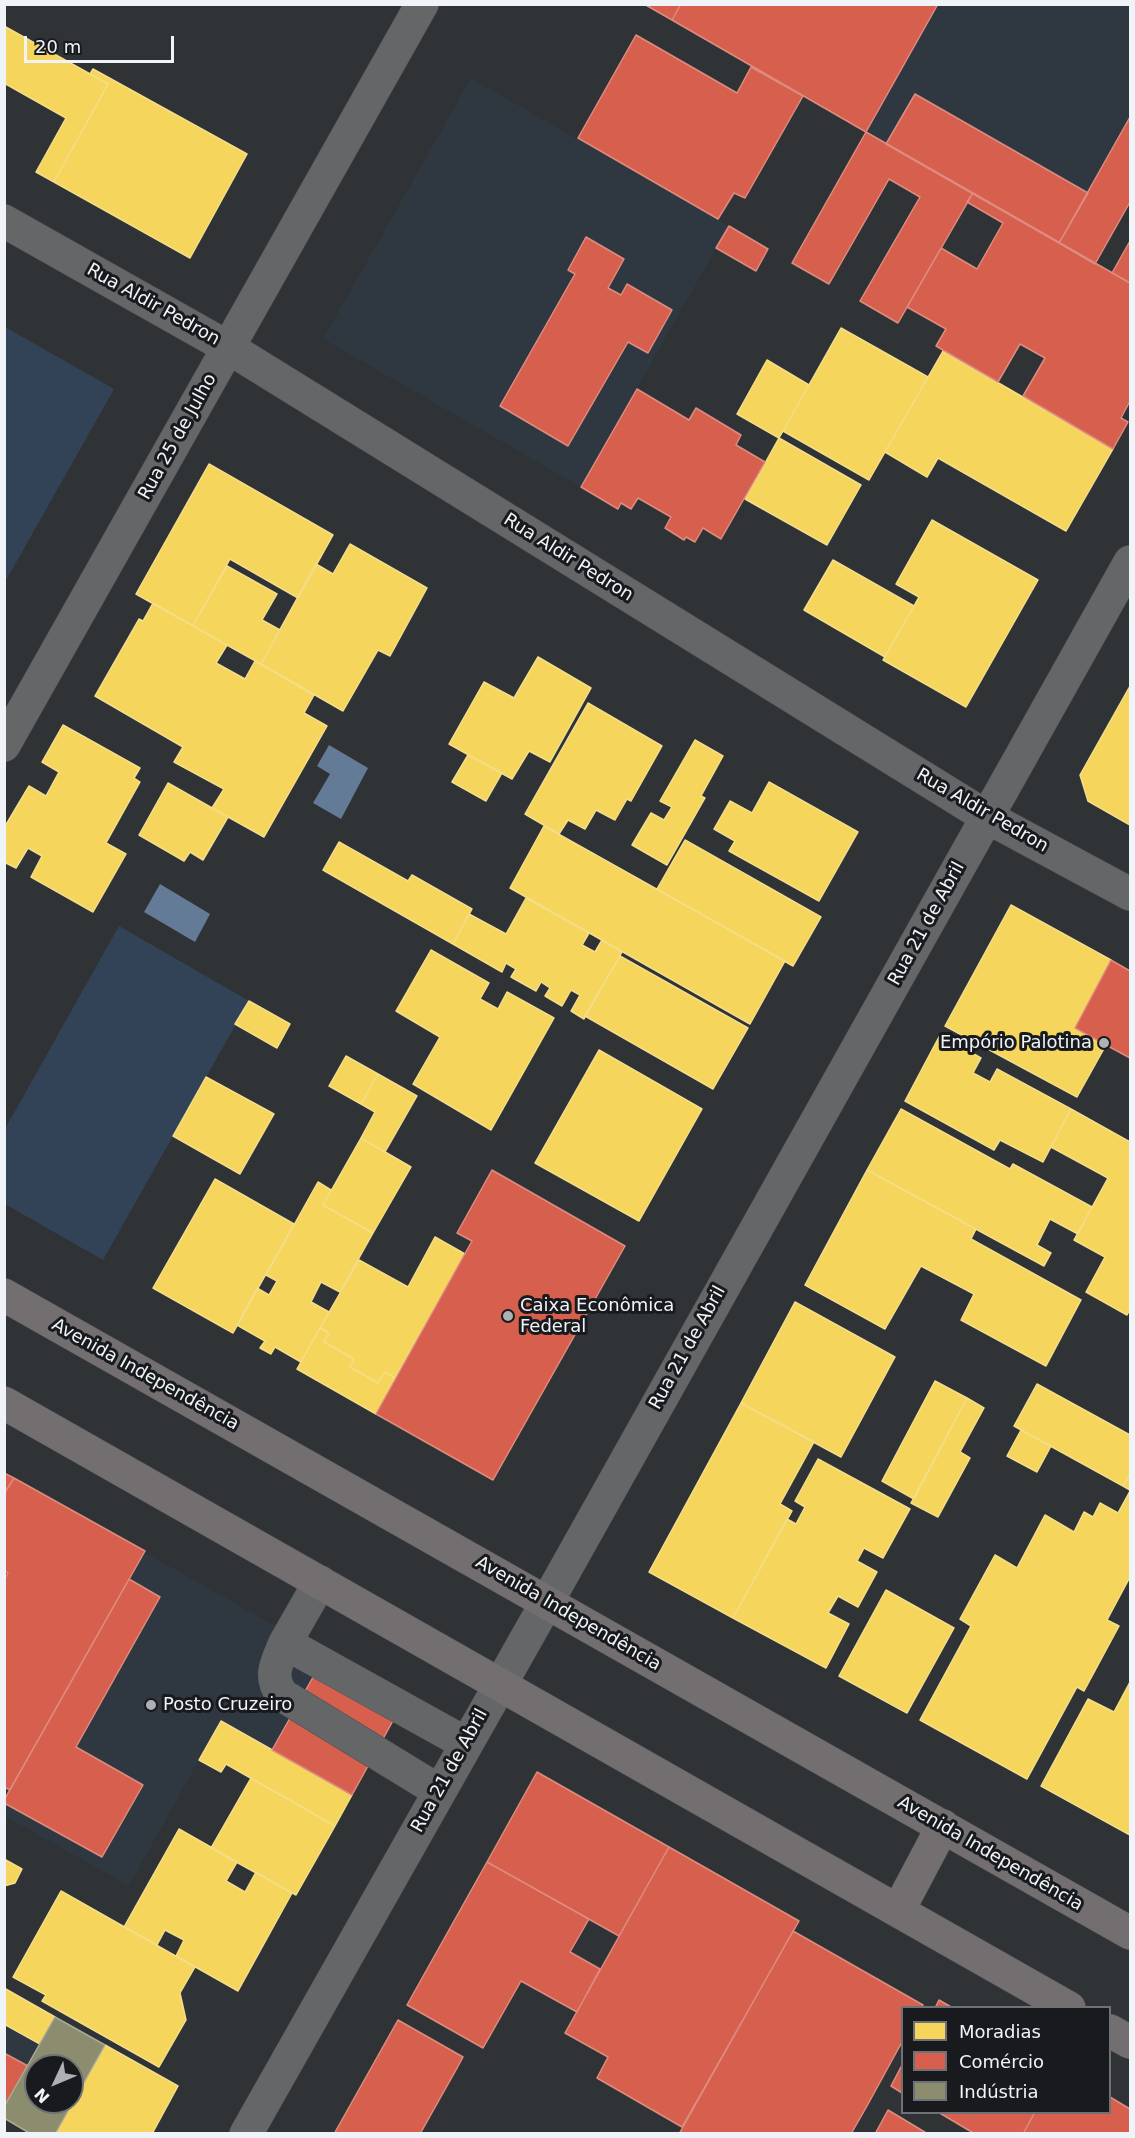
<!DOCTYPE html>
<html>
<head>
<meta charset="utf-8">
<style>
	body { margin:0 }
	#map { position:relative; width:1135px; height:2138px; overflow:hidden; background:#303336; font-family:"DejaVu Sans",sans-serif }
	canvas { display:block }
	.frame { position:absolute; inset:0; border:6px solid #f0f4f8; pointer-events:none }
	.legend { position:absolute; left:901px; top:2006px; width:210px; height:108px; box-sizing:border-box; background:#181a1d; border:2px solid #6e7175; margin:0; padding:8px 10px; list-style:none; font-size:18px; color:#f0f4f8 }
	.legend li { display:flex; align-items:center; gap:12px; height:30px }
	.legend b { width:30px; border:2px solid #6e7175 }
	.north { position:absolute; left:24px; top:2054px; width:60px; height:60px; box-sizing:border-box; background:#181a1d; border:2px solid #6e7175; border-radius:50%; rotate:226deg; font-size:16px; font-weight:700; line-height:24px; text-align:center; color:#f0f4f8 }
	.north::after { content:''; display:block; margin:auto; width:21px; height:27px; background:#adb0b4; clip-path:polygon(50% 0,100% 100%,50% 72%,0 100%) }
	.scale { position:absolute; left:24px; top:36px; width:150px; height:27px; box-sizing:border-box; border:3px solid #f0f4f8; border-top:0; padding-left:8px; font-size:18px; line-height:21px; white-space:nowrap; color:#f0f4f8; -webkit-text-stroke:4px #181a1d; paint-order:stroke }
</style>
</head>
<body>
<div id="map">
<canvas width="1135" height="2138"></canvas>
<div class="frame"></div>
<ul class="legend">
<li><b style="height:16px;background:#f6d55c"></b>Moradias</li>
<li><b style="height:16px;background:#d6604d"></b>Comércio</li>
<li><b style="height:16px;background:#8c8c6e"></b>Indústria</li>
</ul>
<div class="north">N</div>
<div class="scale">20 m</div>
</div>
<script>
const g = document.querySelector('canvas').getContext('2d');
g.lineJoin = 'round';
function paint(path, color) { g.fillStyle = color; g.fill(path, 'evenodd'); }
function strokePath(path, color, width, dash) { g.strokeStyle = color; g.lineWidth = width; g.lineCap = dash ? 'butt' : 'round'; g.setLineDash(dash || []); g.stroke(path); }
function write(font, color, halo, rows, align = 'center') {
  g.font = font + ' "DejaVu Sans",sans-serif'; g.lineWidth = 6; g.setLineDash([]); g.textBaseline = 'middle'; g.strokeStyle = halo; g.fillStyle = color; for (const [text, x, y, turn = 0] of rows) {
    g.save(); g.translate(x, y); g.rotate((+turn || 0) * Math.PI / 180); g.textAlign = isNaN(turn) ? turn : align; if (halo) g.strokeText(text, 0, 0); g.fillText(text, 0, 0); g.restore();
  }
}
paint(new Path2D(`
	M644,5H1130V117L1059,243Z
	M471,78L729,226L581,487L323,339Z
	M4,1473L405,1699L335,1826L226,1764L199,1760L129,1886L5,1816Z
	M5,1988L55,2017L5,2107Z`), '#2f3741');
paint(new Path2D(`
	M5,327L114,389L5,582Z
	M119,926L249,1001L103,1260L5,1204V1129Z`), '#334357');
paint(new Path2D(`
	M329,745L368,768L341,819L313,803L330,774L317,766Z
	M160,884L210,914L195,942L144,912Z`), '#637b97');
const homes = new Path2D(`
	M4,26L108,84L54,182L36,172L66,118L4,83Z
	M93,69L247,154L190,258L54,182L108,84L90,74Z
	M841,328L928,377L869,480L783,431Z
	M943,351L1113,449L1066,531L938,458L927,477L885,452Z
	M767,360L809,385L779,438L737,414Z
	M779,438L861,485L827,545L745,499Z
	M209,464L333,535L298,598L230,559L193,626L136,594Z
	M932,520L1038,580L966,707L883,660L919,597L896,584Z
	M350,544L427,588L390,656L378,650L343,711L261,664L316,564L333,574Z
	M833,560L914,606L885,657L804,610Z
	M227,566L277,594L262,620L280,630L261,664L193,626Z
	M153,603L227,645L216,663L245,679L255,661L314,695L304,713L327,726L264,837L212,808L224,789L174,762L183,747L95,696L139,619L143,621Z
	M538,657L591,688L550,762L529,751L512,779L449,744L484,682L514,698Z
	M1130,686V825L1088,801L1080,775Z
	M588,703L662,746L631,801L627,799L615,820L596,810L585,829L568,820L559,834L525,814Z
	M63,725L140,768L134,778L140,782L106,843L126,854L93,912L31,877L42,856L28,848L16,868L4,862V828L29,786L46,796L59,772L42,762Z
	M695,740L723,756L701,796L705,798L667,865L632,845L651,813L664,820L672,807L660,801Z
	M468,755L502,773L486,801L452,782Z
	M769,782L858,832L819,901L729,851L735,841L714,829L730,801L752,813Z
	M168,783L228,817L203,860L190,852L184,861L139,835Z
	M544,826L785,961L750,1024L510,888Z
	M685,840L821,917L793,966L657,889Z
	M339,842L408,881L412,875L472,909L453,944L323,870Z
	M526,898L589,933L582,945L595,952L602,940L622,952L584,1019L571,1011L580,995L571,990L562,1006L545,996L550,988L541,982L536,991L511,977L516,969L506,963L502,972L453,944L469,914L506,934Z
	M1011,905L1111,960L1075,1028L1106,1045L1077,1097L945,1026Z
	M431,950L489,983L480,999L498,1009L507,992L554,1018L491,1130L413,1084L440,1037L396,1011Z
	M620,956L748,1028L713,1089L585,1016Z
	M249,1001L290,1024L277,1048L235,1024Z
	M940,1035L981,1058L973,1073L990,1082L997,1069L1071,1109L1043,1162L1000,1140L994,1150L905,1101Z
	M599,1050L702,1109L639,1221L535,1163Z
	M346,1056L378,1074L361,1104L329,1086Z
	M378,1074L417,1096L385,1152L361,1138L375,1112L361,1104Z
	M206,1077L274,1114L240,1174L173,1136Z
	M901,1109L1010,1169L1013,1164L1092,1207L1078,1234L1050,1219L1037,1245L1051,1253L1044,1266L867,1170Z
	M1071,1109L1130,1142V1309L1127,1315L1086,1292L1105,1257L1074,1240L1108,1178L1051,1147Z
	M361,1138L411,1167L373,1233L323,1205Z
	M867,1170L976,1229L971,1239L1081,1300L1046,1366L961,1320L974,1294L921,1266L885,1329L805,1285Z
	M215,1179L294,1224L233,1333L153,1288Z
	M318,1182L331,1190L323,1205L373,1233L340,1292L321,1282L311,1302L329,1312L301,1362L275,1347L271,1354L260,1348L265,1341L237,1325L257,1288L269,1295L277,1281L266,1275Z
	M435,1237L465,1254L395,1378L385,1372L378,1383L350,1367L354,1359L324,1342L329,1333L320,1328L359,1260L408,1287Z
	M795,1302L895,1357L841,1457L741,1403Z
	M320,1328L329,1333L324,1342L354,1359L350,1367L378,1383L385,1372L395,1378L376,1414L297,1369Z
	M935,1381L967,1398L914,1499L882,1481Z
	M1037,1384L1130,1435V1473L1123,1486L1014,1426Z
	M967,1398L984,1408L960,1452L970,1458L938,1517L911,1503Z
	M741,1403L814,1442L780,1504L792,1511L733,1618L649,1572Z
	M1021,1430L1051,1446L1037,1472L1007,1456Z
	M818,1459L910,1509L883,1558L864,1548L857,1561L877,1572L858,1607L838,1596L828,1613L849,1624L826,1668L733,1618L787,1519L796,1524L805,1507L795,1501Z
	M1130,1473V1490L1123,1486Z
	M1130,1491V1577L1107,1620L1119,1626L1084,1691L1077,1687L1027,1779L920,1720L971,1626L960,1619L995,1555L1017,1568L1045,1515L1074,1532L1084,1512L1093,1517L1100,1503L1118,1513Z
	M886,1590L954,1628L907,1713L839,1676Z
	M1130,1682V1835L1041,1786L1088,1699L1114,1712Z
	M221,1721L352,1795L335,1826L226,1764L221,1772L199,1760Z
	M251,1778L335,1826L296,1895L211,1848Z
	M179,1829L237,1862L226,1881L245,1892L256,1872L292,1893L238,1991L176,1956L184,1940L165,1930L157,1945L124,1927Z
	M4,1859L22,1869L15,1883L4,1886Z
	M61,1891L195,1967L180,1993L186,2020L159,2067L42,2001L46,1995L13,1977Z
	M4,1988L55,2017L40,2044L4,2024Z
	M105,2045L178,2086L152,2134H55Z`);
paint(homes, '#f6d55c');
strokePath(homes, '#f4de8b', 1.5);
const shops = new Path2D(`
	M644,4H681L672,20Z
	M681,4H938L866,132L672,20Z
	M636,35L737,93L751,67L803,96L745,198L734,193L718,219L578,138Z
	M915,94L1088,193L1059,243L886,144Z
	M1130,117V202L1095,264L1059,243Z
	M866,132L973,193L898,323L860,301L920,197L889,179L829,284L792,263Z
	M973,193L1130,283V401L1121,418L1128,422L1113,449L1023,396L1045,358L1020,344L998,382L936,346L946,329L907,307L941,248L977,269L1003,223L967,202Z
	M729,226L768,249L756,271L716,248Z
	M586,237L624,259L608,288L621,295L627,284L672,310L648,353L628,342L568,446L500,406L575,274L568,270Z
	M1130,241V283L1112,273Z
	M637,389L689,420L696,408L741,435L736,445L765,462L721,539L703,528L695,542L686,537L684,540L665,528L671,517L638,498L631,509L621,503L618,509L581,487Z
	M1111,960L1130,971V1058L1075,1028Z
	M492,1170L625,1246L493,1480L376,1414L472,1241L457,1233Z
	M4,1473L14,1478L4,1494Z
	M14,1478L145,1551L10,1790L4,1787V1580L8,1573L4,1571V1494Z
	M129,1579L160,1597L76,1747L143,1785L102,1857L4,1803V1800Z
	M326,1654L405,1699L352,1795L272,1750Z
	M537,1772L669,1847L619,1936L487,1862Z
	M669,1847L799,1921L682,2127L597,2078L608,2057L565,2033Z
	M487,1862L589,1919L570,1952L600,1969L577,2012L521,1981L483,2048L407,2005Z
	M793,1931L923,2005L922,2008H902V2042L867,2106L851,2134H679Z
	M939,2000L953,2008H935Z
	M398,2020L463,2057L456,2070L420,2134H334Z
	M4,2053L28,2066L4,2107Z
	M902,2065V2093L891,2086Z
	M1110,2097L1130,2109V2134H1023L1035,2112H1110Z
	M888,2110L928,2134H875Z
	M938,2112H1035L1023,2134H975Z`);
paint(shops, '#d6604d');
strokePath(shops, '#de8c80', 1.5);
const industry = new Path2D(`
	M55,2017L105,2045L55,2134H31L4,2118V2107ZM36,2066H72V2102H36Z`);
paint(industry, '#8c8c6e');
strokePath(industry, '#aaab97', 1.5);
const minor = new Path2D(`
	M4,221L229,348L987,817L1130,894
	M4,745L422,4
	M320,1582L285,1643L465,1743
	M285,1643C277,1663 268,1675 282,1695L439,1791
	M246,2134L547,1602L1130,562`);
const major = new Path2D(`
	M4,1295L1130,1933
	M4,1403L1069,2008
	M898,1911L943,1826
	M1110,2031L1130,2042`);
strokePath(minor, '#4c4e52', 34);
strokePath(major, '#4c4e52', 34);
strokePath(minor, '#646668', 33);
strokePath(major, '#736f70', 33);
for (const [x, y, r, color] of [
	[1104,1043,6,"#adb0b4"],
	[508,1316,6,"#adb0b4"],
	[151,1705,6,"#adb0b4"]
]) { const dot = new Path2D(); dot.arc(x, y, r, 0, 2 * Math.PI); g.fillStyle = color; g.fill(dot); strokePath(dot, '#181a1d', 2); }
write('18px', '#f0f4f8', '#181a1d', [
	["Rua Aldir Pedron",153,305,29],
	["Rua 25 de Julho",178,437,-61],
	["Rua Aldir Pedron",568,558,32],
	["Rua Aldir Pedron",982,811,30],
	["Rua 21 de Abril",927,924,-61],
	["Rua 21 de Abril",688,1348,-61],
	["Avenida Independência",145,1375,29],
	["Avenida Independência",568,1614,30],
	["Rua 21 de Abril",450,1771,-61],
	["Avenida Independência",990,1854,30]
]);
write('18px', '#f0f4f8', '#181a1d', [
	["Empório Palotina",1092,1043,"right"],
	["Caixa Econômica",520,1306],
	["Federal",520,1327],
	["Posto Cruzeiro",163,1705]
], 'left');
</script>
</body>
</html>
